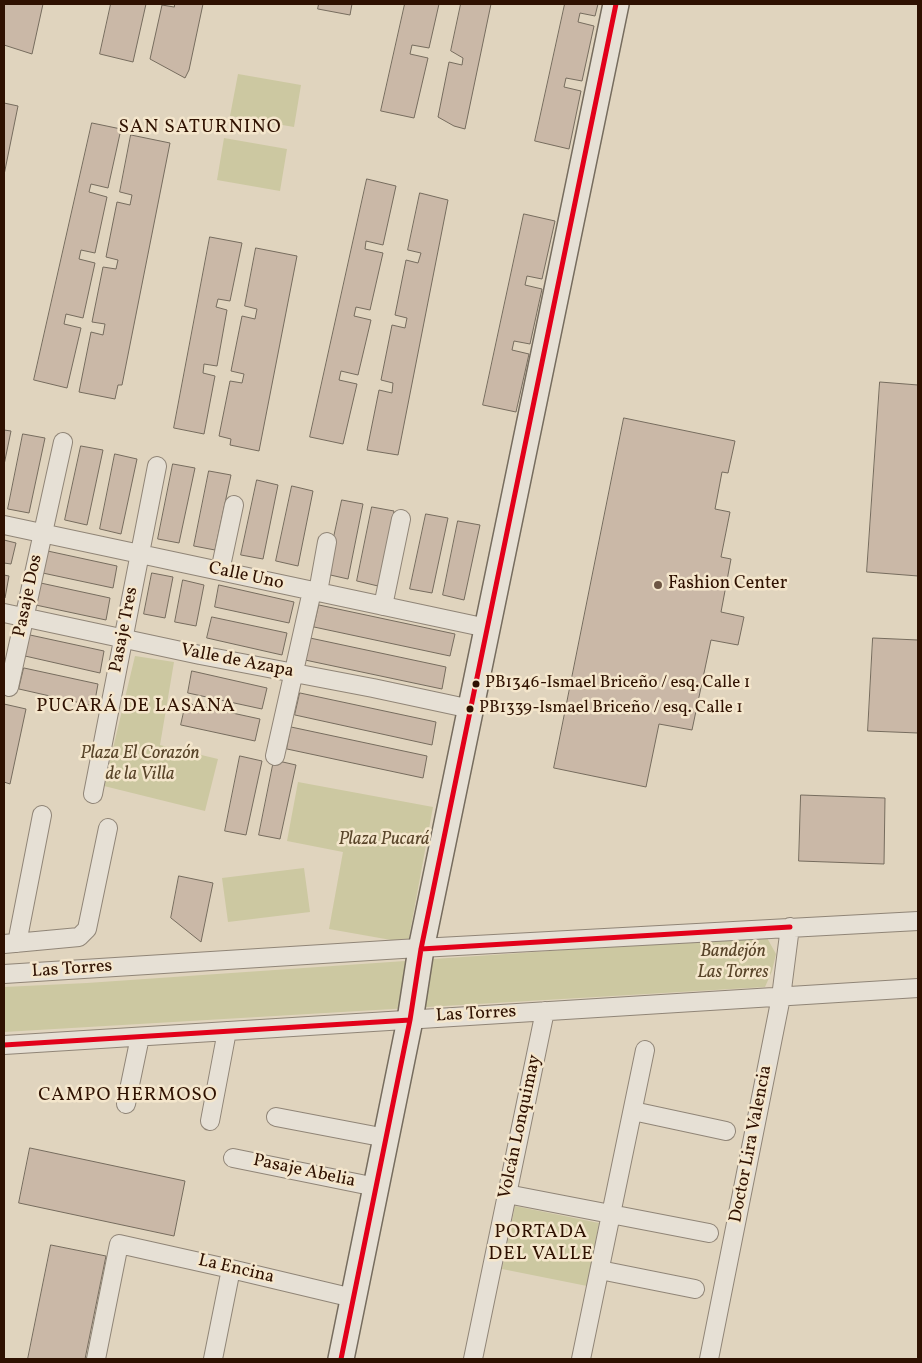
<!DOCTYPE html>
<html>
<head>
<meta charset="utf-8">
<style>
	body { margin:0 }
	#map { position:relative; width:922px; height:1363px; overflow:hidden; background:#e0d4be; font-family:Vollkorn,serif }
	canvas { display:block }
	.frame { position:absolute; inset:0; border:5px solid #2f1101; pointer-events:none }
</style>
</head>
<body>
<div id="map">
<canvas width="922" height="1363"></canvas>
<div class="frame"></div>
</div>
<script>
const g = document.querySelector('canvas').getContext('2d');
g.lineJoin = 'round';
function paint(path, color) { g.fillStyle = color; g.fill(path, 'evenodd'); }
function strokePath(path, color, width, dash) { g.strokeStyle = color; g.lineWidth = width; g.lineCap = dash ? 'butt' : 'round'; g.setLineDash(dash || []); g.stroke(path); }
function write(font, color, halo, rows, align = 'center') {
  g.font = font + ' Vollkorn,serif'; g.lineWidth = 5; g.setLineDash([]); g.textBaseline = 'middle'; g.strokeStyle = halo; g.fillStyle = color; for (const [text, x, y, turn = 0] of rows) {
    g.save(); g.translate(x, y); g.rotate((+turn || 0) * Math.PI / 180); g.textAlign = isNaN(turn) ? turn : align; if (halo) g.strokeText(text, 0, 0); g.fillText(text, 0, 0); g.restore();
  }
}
paint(new Path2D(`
	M238,74L301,85L294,127L230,116Z
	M224,138L287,149L280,191L217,180Z
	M135,656L174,662L160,745L218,759L205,811L104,786Z
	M298,782L433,807L408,943L329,929L343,852L287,841Z
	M304,868L310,912L228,922L222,878Z
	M766,936L776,954L772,971L765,987L4,1032V987L87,983Z
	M515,1206L599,1223L587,1286L502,1269Z`), '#ccc8a1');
const building = new Path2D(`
	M4,4H43L32,54L4,45Z
	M111,4H146L133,62L100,54Z
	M175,4H203L189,70L185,78L150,59L162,5L174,7Z
	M319,4H352L350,15L318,9Z
	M405,4H439L429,48L412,45L410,54L428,58L414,118L381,111Z
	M461,4H491L465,129L454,126L438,117L449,62L462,65L463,58L451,51Z
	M565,4H598L595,16L580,13L578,22L594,26L582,81L566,78L564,87L581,91L569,149L535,141Z
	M4,103L18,106L4,175Z
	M92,123L121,129L108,188L91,184L89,192L107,197L95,253L81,250L79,259L95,263L83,318L66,314L64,324L81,328L67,388L34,380Z
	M131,135L170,143L122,385H118L115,399L79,392L91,332L103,335L105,324L92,322L103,267L116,269L118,260L106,257L117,202L130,205L132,195L120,192Z
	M367,179L396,186L383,245L366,241L365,249L383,253L370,310L356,307L354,316L371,320L358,375L341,371L339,380L357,384L343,444L310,437Z
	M420,193L448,200L398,455L367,450L379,390L392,393L393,383L381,380L392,325L405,328L407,318L395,315L406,260L418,263L421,253L408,250Z
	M524,214L555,221L542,279L527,276L525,285L542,289L530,344L514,341L512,350L529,354L516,412L483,405Z
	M210,237L242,243L230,301L218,299L216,307L227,310L217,366L204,364L203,373L215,376L204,434L174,428Z
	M256,248L297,256L259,451L230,445L231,439L219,436L230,381L242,383L244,374L231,371L242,316L255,319L257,309L245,306Z
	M880,382L918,385V576L867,572Z
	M624,418L735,441L728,473L722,472L715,509L730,512L721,557L731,559L721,612L744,617L738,645L711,640L692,730L659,724L646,787L554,768Z
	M4,430L11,431L4,465Z
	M23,434L45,438L29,513L8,509Z
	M81,446L103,450L87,525L65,520Z
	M115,454L137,459L121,534L100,529Z
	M173,464L195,468L179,543L158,539Z
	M209,471L231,475L215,550L194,546Z
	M257,480L278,485L263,559L241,555Z
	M292,486L313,491L298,566L276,561Z
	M342,500L363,504L348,579L326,574Z
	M372,507L394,511L378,586L357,581Z
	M426,514L448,518L432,593L410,589Z
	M458,521L480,525L464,600L443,595Z
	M4,540L16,543L11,564L4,563Z
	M43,550L117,566L113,588L38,572Z
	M152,573L173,577L165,618L144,614Z
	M4,575L9,576L5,598H4Z
	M183,580L204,585L196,626L175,622Z
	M36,582L110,598L106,620L31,604Z
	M219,585L294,602L289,623L215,607Z
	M319,605L455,634L450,656L314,627Z
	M212,617L287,633L282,655L207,638Z
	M30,635L104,651L100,673L25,656Z
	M310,638L446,667L442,689L305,660Z
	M873,638L918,640V733L868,731Z
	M24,668L98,684L94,706L19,689Z
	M192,671L267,688L262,709L188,693Z
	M300,693L436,722L432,745L295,715Z
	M186,703L260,719L255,741L181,725Z
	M4,704L26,709L10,784L4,782Z
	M291,727L427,756L423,778L287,749Z
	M240,756L262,761L246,835L225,831Z
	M274,760L296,765L280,839L259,835Z
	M801,795L885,798L884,864L799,861Z
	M179,876L213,883L201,942L171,918Z
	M30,1148L185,1181L174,1236L19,1203Z
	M51,1245L106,1256L85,1359H28Z`);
paint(building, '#cab8a7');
strokePath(building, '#766c5e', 1);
const street = new Path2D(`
	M4,525L487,628
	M220,571L234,505
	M318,592L327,542
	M383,606L401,519
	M4,613L200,655L373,688L471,709
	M9,687L63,442
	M275,756L312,591
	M93,794L157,466
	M17,943L42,815
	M4,944L79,937L87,929L108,828
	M4,974L402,949L918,921
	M4,1045L918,988
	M126,1104L140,1037
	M633,1111L726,1131
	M276,1117L386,1138
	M210,1121L227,1031
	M233,1158L376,1187
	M507,1194L709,1233
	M600,1270L695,1289
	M96,1359L119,1244L231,1269L353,1298
	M213,1359L231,1269
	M473,1359L545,1011
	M581,1359L645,1050
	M709,1359L781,997L790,927`);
const secondary = new Path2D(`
	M341,1359L410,1020L421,949L616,4`);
strokePath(street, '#908577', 20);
strokePath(secondary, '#766c5e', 28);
strokePath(street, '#e6e0d5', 18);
strokePath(secondary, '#e6e0d5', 25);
strokePath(new Path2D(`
	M421,949L790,927
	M4,1045L410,1020
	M341,1359L410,1020L421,949L616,4`), '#e2001a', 5);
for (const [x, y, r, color] of [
	[658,585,5,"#6d5543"],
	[476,684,4.5,"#2f1101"],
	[470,709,4.5,"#2f1101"]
]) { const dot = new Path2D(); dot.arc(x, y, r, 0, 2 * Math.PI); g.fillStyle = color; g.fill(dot); strokePath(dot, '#f4e6cc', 2); }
write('17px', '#2f1101', '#f4e6cc', [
	["PB1346-Ismael Briceño / esq. Calle 1",485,684],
	["PB1339-Ismael Briceño / esq. Calle 1",479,709]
], 'left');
write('18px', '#2f1101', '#f4e6cc', [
	["Calle Uno",246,577,12],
	["Pasaje Dos",29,596,-78],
	["Pasaje Tres",125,630,-79],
	["Valle de Azapa",237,662,11],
	["Las Torres",72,970,-4],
	["Las Torres",476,1015,-3],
	["Volcán Lonquimay",521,1127,-78],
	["Doctor Lira Valencia",752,1144,-79],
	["Pasaje Abelia",304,1172,12],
	["La Encina",236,1270,13]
]);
write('18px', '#2f1101', '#f4e6cc', [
	["Fashion Center",668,585]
], 'left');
write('italic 18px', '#59452a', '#f4e6cc', [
	["Plaza El Corazón",140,755],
	["de la Villa",140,776],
	["Plaza Pucará",384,841],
	["Bandejón",733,953],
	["Las Torres",733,974]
]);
g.letterSpacing = '1px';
write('19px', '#2f1101', '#f4e6cc', [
	["SAN SATURNINO",200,129],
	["PUCARÁ DE LASANA",136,708],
	["CAMPO HERMOSO",128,1097],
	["PORTADA",541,1234],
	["DEL VALLE",541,1256]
]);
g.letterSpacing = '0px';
</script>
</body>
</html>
